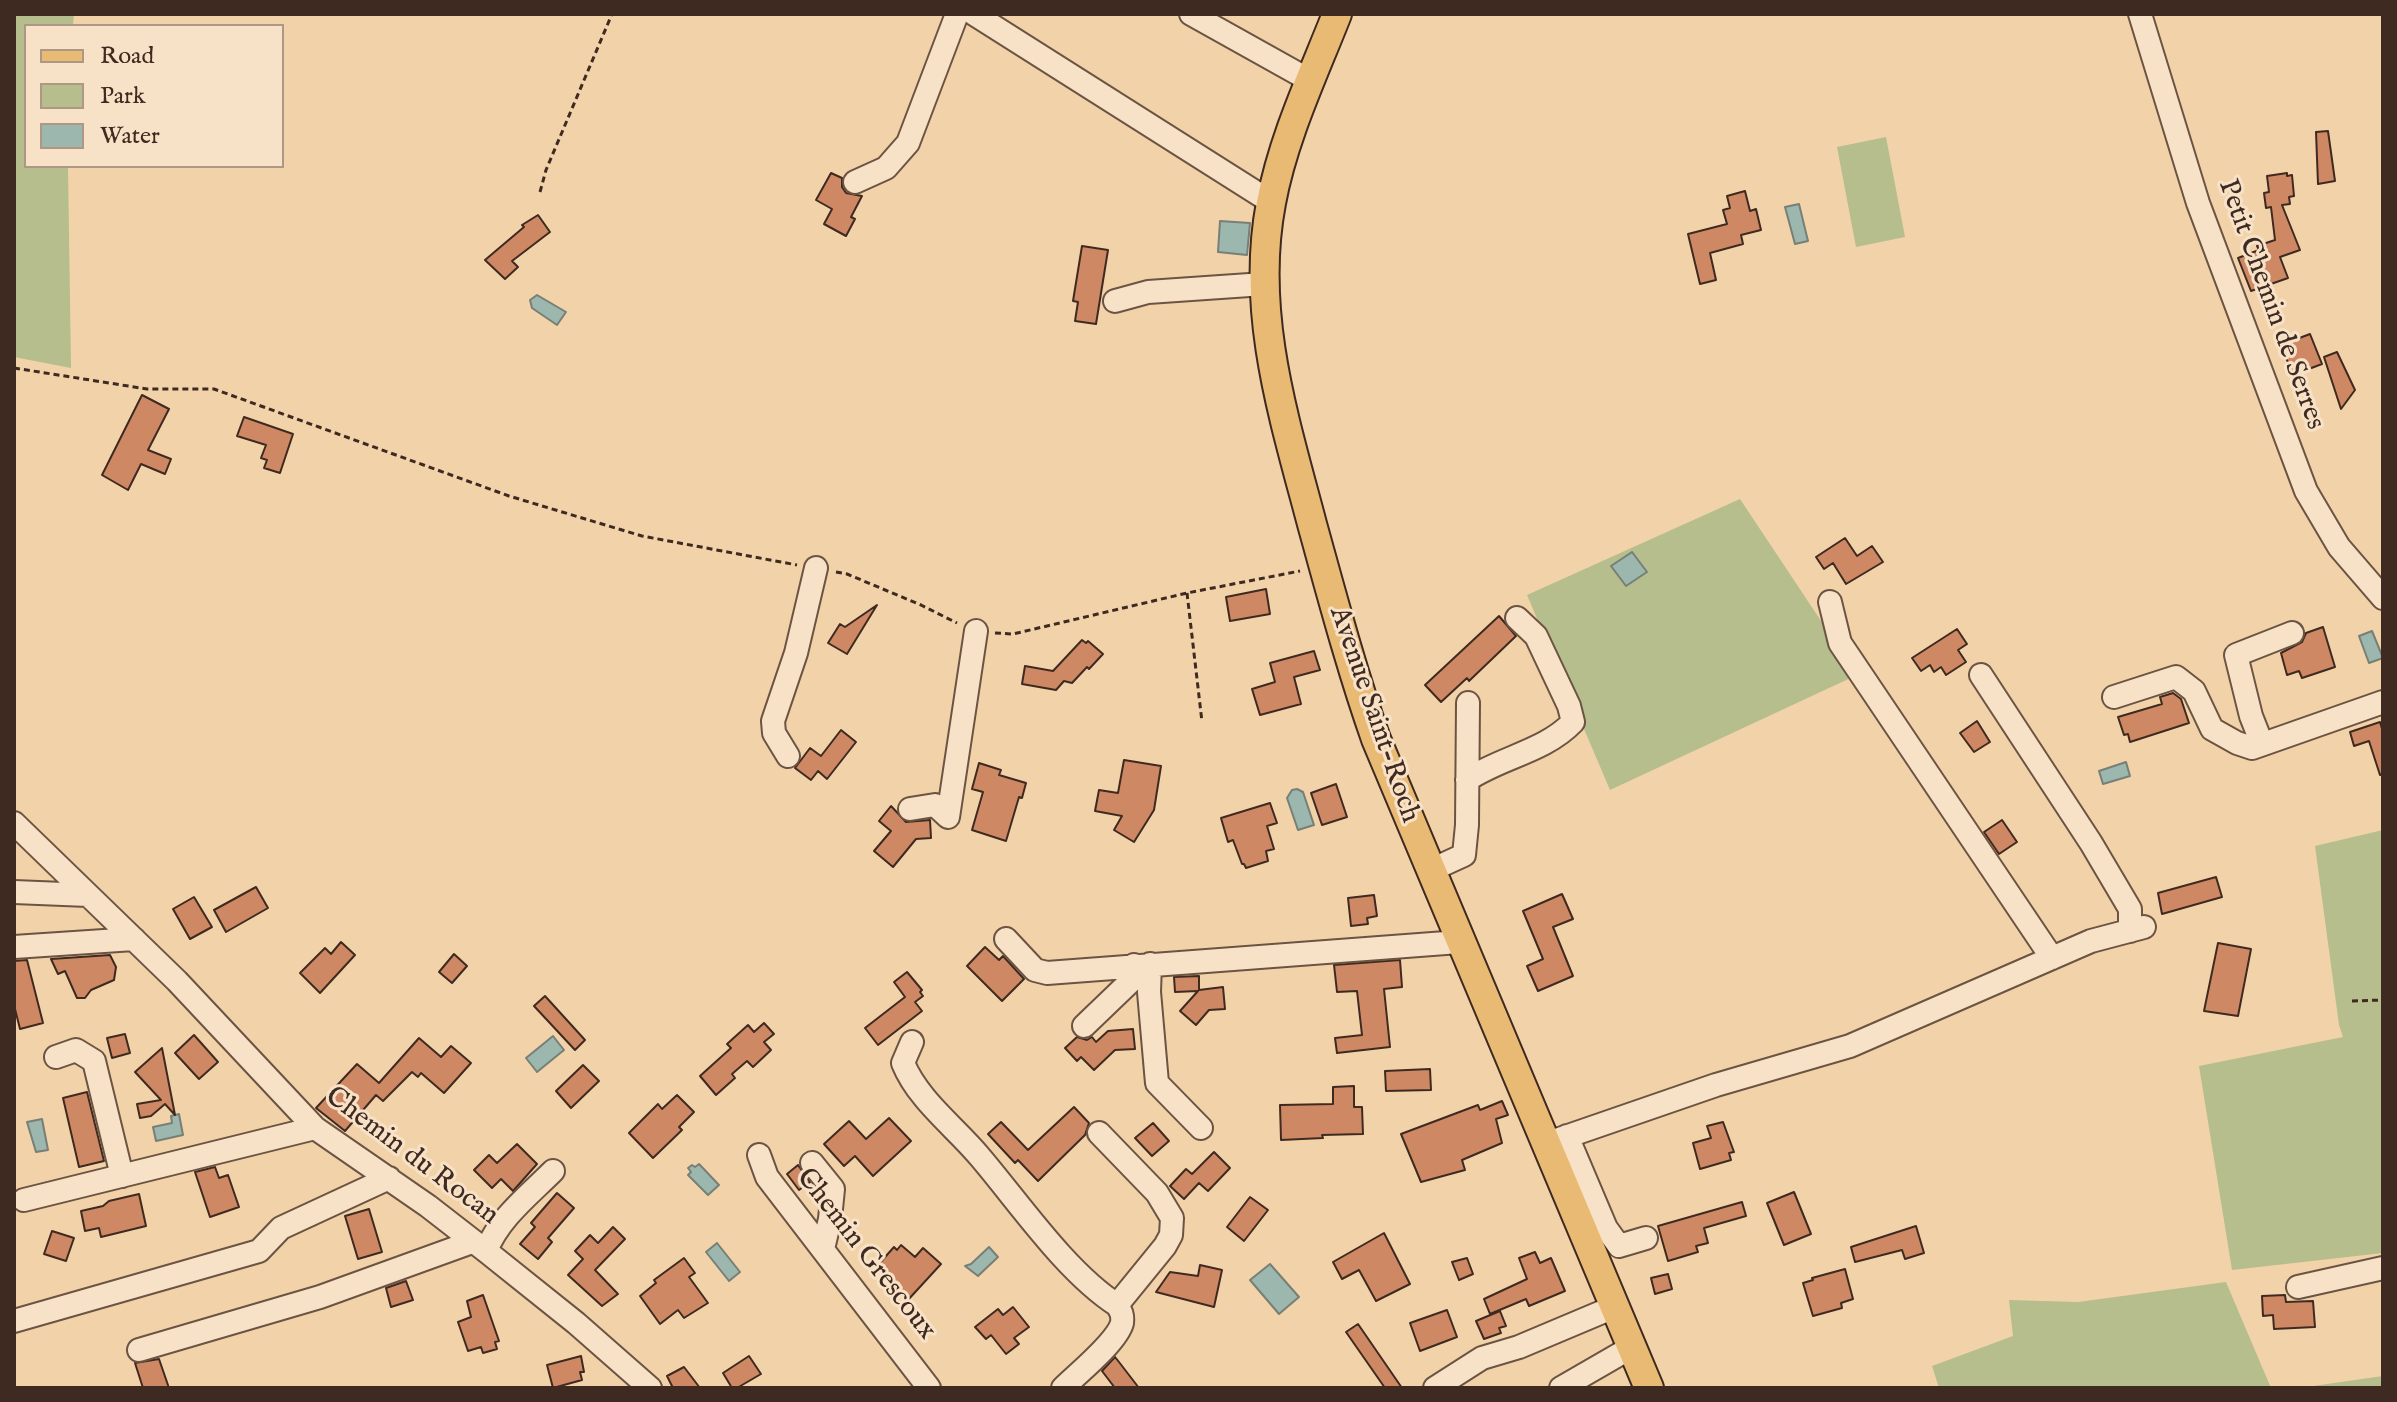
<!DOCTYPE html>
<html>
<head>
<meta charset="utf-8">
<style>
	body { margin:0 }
	#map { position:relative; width:2397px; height:1402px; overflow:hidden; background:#f2d3a9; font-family:"IM FELL English",serif }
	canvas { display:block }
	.frame { position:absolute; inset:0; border:16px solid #3f2a21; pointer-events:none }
	.legend { position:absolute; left:24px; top:24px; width:260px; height:144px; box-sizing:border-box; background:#f7e2c7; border:2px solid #ad9885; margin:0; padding:10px 14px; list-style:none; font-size:24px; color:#3f2a21 }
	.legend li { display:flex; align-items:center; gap:16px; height:40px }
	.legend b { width:40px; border:2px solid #ad9885 }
</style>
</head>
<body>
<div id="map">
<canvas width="2397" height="1402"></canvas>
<div class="frame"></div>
<ul class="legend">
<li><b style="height:10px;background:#e9ba74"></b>Road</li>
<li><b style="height:22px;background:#b5be8c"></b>Park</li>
<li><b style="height:22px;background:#9cb7ae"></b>Water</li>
</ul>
</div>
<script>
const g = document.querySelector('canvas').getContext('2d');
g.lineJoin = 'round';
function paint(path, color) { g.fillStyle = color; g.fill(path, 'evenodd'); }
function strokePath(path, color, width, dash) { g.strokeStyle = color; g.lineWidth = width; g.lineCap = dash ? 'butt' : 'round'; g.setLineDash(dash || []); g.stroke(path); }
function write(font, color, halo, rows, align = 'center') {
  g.font = font + ' "IM FELL English",serif'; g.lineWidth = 6; g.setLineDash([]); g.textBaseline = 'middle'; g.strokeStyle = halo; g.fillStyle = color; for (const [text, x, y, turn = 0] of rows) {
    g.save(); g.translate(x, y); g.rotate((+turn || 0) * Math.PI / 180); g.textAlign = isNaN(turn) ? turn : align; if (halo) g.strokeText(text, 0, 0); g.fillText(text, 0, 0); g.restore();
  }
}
paint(new Path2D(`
	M14,14H74L73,26H26V166H68L71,368L14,357Z
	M1886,137L1905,237L1856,247L1837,147Z
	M1740,499L1857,675L1610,790L1527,595Z
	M2383,830V1253L2232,1270L2199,1066L2343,1037L2339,1025L2315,846Z
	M2226,1282L2271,1388H1939L1932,1366L2013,1336L2009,1300L2078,1302Z
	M2383,1376V1388H2299Z`), '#b5be8c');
const water = new Path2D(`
	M1799,204L1808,241L1795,244L1785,207Z
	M1220,221L1250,223L1247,255L1218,252Z
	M537,295L566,312L557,325L532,308L530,300Z
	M1632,552L1647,572L1626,586L1611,566Z
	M2372,631L2383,658L2369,663L2359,636Z
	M2126,762L2130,776L2103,784L2099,771Z
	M1297,789L1303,792L1314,825L1298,830L1287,798L1292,790Z
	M553,1036L564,1050L537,1072L526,1058Z
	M179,1114L183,1135L156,1141L153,1127L172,1123L171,1116Z
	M42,1119L48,1150L36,1152L27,1122Z
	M699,1164L719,1185L708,1195L688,1175L691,1172L688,1168L692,1165L695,1167Z
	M717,1243L740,1272L729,1281L706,1252Z
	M989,1247L998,1257L978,1276L965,1266L971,1264Z
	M1270,1264L1299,1297L1279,1314L1250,1280Z`);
paint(water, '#9cb7ae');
strokePath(water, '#777f76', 2);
const building = new Path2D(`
	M2328,131L2335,181L2318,184L2316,132Z
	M831,173L842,178V187L846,193L862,196L851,217L855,219L846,236L824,224L832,209L816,200Z
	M2287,173V176L2292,175L2294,196L2289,197L2290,204L2282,205L2300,250L2280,257L2288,278L2251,291L2238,258L2259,250L2257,246L2275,240L2271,207L2266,208L2264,193L2269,192L2267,176Z
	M1745,191L1750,211L1756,209L1761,230L1741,235L1743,244L1710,253L1716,280L1700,284L1688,234L1727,224L1723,210L1730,208L1727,196Z
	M538,215L550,232L512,261L518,267L505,279L485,260L524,227L522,225Z
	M1082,246L1108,250L1096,324L1075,321L1078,302L1073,301Z
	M2310,334L2322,364L2293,375L2281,345Z
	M2337,352L2355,390L2341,409L2324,357Z
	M142,395L169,409L148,450L171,459L165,474L141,464L128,490L102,475Z
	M244,417L293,434L280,473L264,468L267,460L261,458L266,445L237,436Z
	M1845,538L1857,556L1872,546L1883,562L1846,584L1833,563L1824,569L1816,557Z
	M1266,589L1270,614L1230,621L1226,597Z
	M877,605L847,654L828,643L840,624L845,627Z
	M1499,616L1516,636L1469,681L1467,678L1441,702L1425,685Z
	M2323,627L2335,667L2302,678L2299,671L2287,675L2281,653L2302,642L2306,633Z
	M1957,629L1967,644L1958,650L1966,662L1946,675L1941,667L1934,672L1930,665L1921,671L1912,658Z
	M1082,640L1086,643L1088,641L1103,654L1089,669L1087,667L1072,683L1064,681L1056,690L1022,684L1025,666L1053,671Z
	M1314,651L1320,670L1294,677L1301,704L1260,715L1252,689L1275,682L1270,663Z
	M2173,693L2181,699L2189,723L2130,742L2128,734L2124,735L2118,717L2162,704L2160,697Z
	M1977,721L1990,742L1974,752L1960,733Z
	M2380,722L2383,732V774L2380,775L2369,741L2354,746L2350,732Z
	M841,730L856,742L827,779L818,771L811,780L795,768L810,748L821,756Z
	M1124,760L1161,766L1154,810L1134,842L1114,830L1122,816L1095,811L1099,790L1118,793Z
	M979,763L1001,770L999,775L1026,783L1022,798L1019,797L1006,841L972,830L983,792L972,789Z
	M1336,784L1347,817L1322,825L1311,793Z
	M1270,803L1277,823L1267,826L1274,849L1266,851L1268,861L1246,868L1244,864H1242L1233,840L1228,842L1221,818Z
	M891,806L906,822L930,820L931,838L916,839L893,867L874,851L891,831L879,821Z
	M2002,820L2017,842L1999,854L1984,832Z
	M2216,877L2222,897L2162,914L2158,893Z
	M256,887L268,908L226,932L214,910Z
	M1562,894L1573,919L1553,927L1573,976L1538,991L1527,966L1543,959L1523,911Z
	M1374,895L1377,916L1367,918L1368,924L1351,926L1348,898Z
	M194,897L212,927L190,939L173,909Z
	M341,942L355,955L320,993L300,973L325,948L331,954Z
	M2218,943L2251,949L2238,1016L2204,1011Z
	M985,947L999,960L1003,956L1024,979L1002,1001L967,966Z
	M454,954L467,966L452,983L439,972Z
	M110,955L116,967L114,980L91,990L85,998H77L65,971L58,974L51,959Z
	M27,960L43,1023L20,1029L14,1005V961Z
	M1400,960L1402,987L1384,989L1390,1047L1337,1053L1335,1038L1362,1035L1357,991L1337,992L1334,965Z
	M907,972L922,990L920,992L923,996L915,1002L922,1011L878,1045L865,1028L905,997L894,982Z
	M1199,976V990L1223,987L1225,1009L1209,1010L1196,1025L1180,1011L1198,991L1175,992L1174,977Z
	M545,996L585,1040L575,1050L534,1006Z
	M764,1023L774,1034L764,1042L771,1050L753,1067L747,1061L732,1074L735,1078L716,1095L700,1076L731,1048L727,1044L748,1025L754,1032Z
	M1133,1029L1135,1049L1115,1050L1094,1070L1081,1057L1077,1061L1065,1048L1077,1037L1087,1040L1092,1037L1096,1042L1108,1031Z
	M125,1034L130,1053L112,1058L107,1038Z
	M194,1035L218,1062L199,1079L175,1053Z
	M419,1038L441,1057L451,1046L471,1063L444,1093L421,1073L418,1077L412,1072L383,1101L376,1095L345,1131L316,1108L357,1064L379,1083Z
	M162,1048L175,1115L165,1104L151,1116L140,1118L137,1104L161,1100L135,1072Z
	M583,1065L599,1081L571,1108L556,1091Z
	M1430,1069L1431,1090L1386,1091L1385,1071Z
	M1354,1086V1107H1362L1363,1134L1322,1135L1323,1138L1281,1140L1280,1105L1333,1104V1087Z
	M87,1092L104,1161L79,1167L63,1098Z
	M677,1095L694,1112L679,1127L682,1130L653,1158L629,1133L658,1104L662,1109Z
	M1502,1101L1508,1115L1496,1119L1502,1143L1462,1160L1465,1170L1421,1182L1401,1134L1478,1105L1480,1110Z
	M1074,1107L1089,1123L1085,1135L1038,1181L1018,1160L1015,1163L988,1134L1001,1122L1028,1150Z
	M889,1118L911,1141L873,1176L855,1156L844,1166L824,1144L849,1121L866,1139Z
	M1723,1122L1734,1152L1729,1153L1731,1160L1700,1169L1693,1143L1711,1138L1707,1126Z
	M1153,1123L1169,1141L1152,1156L1135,1138Z
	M517,1144L537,1164L513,1191L501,1179L492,1188L474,1170L489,1155L497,1163Z
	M1214,1152L1230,1168L1208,1191L1199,1183L1184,1199L1170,1186L1186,1169L1192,1174Z
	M798,1165L810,1182L799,1190L787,1174Z
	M215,1167L219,1178L228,1175L239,1207L210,1217L195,1172Z
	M1794,1192L1811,1234L1784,1245L1767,1203Z
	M557,1193L574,1208L548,1238L552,1242L538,1259L520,1244L535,1227L531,1223Z
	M139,1194L146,1226L101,1237L99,1228L85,1231L81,1211L103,1206L109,1201Z
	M1250,1197L1268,1210L1244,1241L1227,1227Z
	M1742,1202L1746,1216L1704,1228L1708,1243L1696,1246L1698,1252L1668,1261L1658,1226Z
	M369,1209L382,1252L358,1259L345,1216Z
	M1916,1226L1924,1253L1905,1259L1902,1250L1855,1262L1851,1247Z
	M613,1227L625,1239L595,1270L618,1294L602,1306L568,1275L583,1259L575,1251L590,1235L598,1243Z
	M52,1231L74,1238L66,1261L44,1254Z
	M1384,1233L1410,1284L1376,1301L1359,1270L1342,1279L1333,1262Z
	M901,1245L915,1257L923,1248L941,1264L907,1301L887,1283L891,1278L878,1265L894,1247L897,1250Z
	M1535,1252L1540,1263L1551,1258L1565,1291L1529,1306L1526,1299L1490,1314L1484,1299L1527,1279L1519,1258Z
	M684,1258L695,1273L689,1277L708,1303L684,1318L678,1310L660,1324L640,1296L656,1283L654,1280Z
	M1467,1258L1473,1274L1459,1280L1452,1262Z
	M1200,1265L1222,1270L1214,1307L1156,1292L1170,1272L1198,1276Z
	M1845,1269L1853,1299L1841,1303L1842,1308L1813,1316L1803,1283L1813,1280L1812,1278Z
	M1668,1274L1672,1289L1655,1294L1651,1278Z
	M406,1281L413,1300L391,1307L386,1288Z
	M483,1295L499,1341L495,1342L497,1349L483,1353L481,1347L468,1351L458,1322L471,1317L467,1301Z
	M2285,1295L2286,1302L2313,1301L2315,1327L2274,1329L2273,1315L2263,1316L2262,1296Z
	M1013,1307L1029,1327L1014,1338L1019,1344L1006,1354L991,1335L986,1339L975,1327L998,1309L1003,1315Z
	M1447,1310L1457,1337L1420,1351L1410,1323Z
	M1500,1311L1506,1326L1499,1328L1501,1333L1484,1339L1476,1321Z
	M1358,1324L1402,1388H1385L1346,1332Z
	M581,1356L584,1372H580L582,1380L553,1388L547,1365Z
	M749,1356L761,1374L737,1388H732L723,1373Z
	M1115,1357L1119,1362L1139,1388H1115L1102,1371Z
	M159,1359L169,1388H143L135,1363Z
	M684,1367L700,1388H673L667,1376Z`);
paint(building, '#ce8964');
strokePath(building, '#3f2a21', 2);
const minor = new Path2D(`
	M974,14L1271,202
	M1191,14L1311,81
	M2140,14L2198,203L2306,491L2339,547L2383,598
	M855,182L886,168L908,143L957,14
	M1115,301L1148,292L1264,284
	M1830,602L1840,643L2052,958
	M1981,675L2091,843L2130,909V931
	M2114,697L2176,677L2194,691L2212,729L2237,743L2252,748L2383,702
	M2262,744L2251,716L2236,655L2292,633
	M788,756L774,733L773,721L796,653L816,568
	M1467,780C1501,757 1544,752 1573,722L1569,706L1536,636L1517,618
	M910,809L935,805L948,817L976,631
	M14,823L177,981L315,1128L428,1206L486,1251L576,1323L650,1388
	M1429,871L1464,855L1467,825L1468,703
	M14,892L88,895
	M1006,939L1035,970L1047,973L1459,942
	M14,947L134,939
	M1150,964L1149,992L1157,1083L1201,1128
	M1084,1026L1134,978V965
	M912,1042L903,1063C918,1100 955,1127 980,1157C1020,1204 1066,1272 1117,1305
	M56,1057L76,1050L94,1061L122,1176
	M1099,1133L1157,1193L1172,1218L1171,1235L1165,1246L1117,1305
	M1567,1136L1606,1228L1619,1246L1646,1238
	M1545,1144L1716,1085L1850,1046L2091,941L2144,927
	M759,1155L767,1177L929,1388
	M812,1163L833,1189L830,1219L823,1249
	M24,1200L315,1128
	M486,1251C499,1218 529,1195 553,1171
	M2298,1287L2383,1268
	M14,1321L259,1251L281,1228L389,1178
	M139,1350L320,1297L472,1242
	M1063,1388C1078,1373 1117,1342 1122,1323C1123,1315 1121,1311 1117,1305
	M1435,1388L1482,1358L1519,1347L1614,1307
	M1561,1388L1632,1347`);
const major = new Path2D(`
	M1337,14C1313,75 1283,138 1271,203C1250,313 1284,418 1312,524C1332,596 1351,668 1376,739L1649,1388`);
strokePath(minor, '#6c5443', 26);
strokePath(major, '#3f2a21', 32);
strokePath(new Path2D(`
	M540,192L546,170L612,14
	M14,368L147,389H214L509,496L642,536L797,565
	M836,572L847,574L921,605L957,623
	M1187,593L1202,722
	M995,633L1013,634L1187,593L1300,571
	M2352,1001L2383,1000`), '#3f2a21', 3, [6, 4]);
strokePath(minor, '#f7e2c7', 22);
strokePath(major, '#e9ba74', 28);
write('28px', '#3f2a21', '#f7e2c7', [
	["Petit Chemin de Serres",2270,305,70],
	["Avenue Saint-Roch",1373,715,71],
	["Chemin du Rocan",411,1157,37],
	["Chemin Grescoux",865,1255,52]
]);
</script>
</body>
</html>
